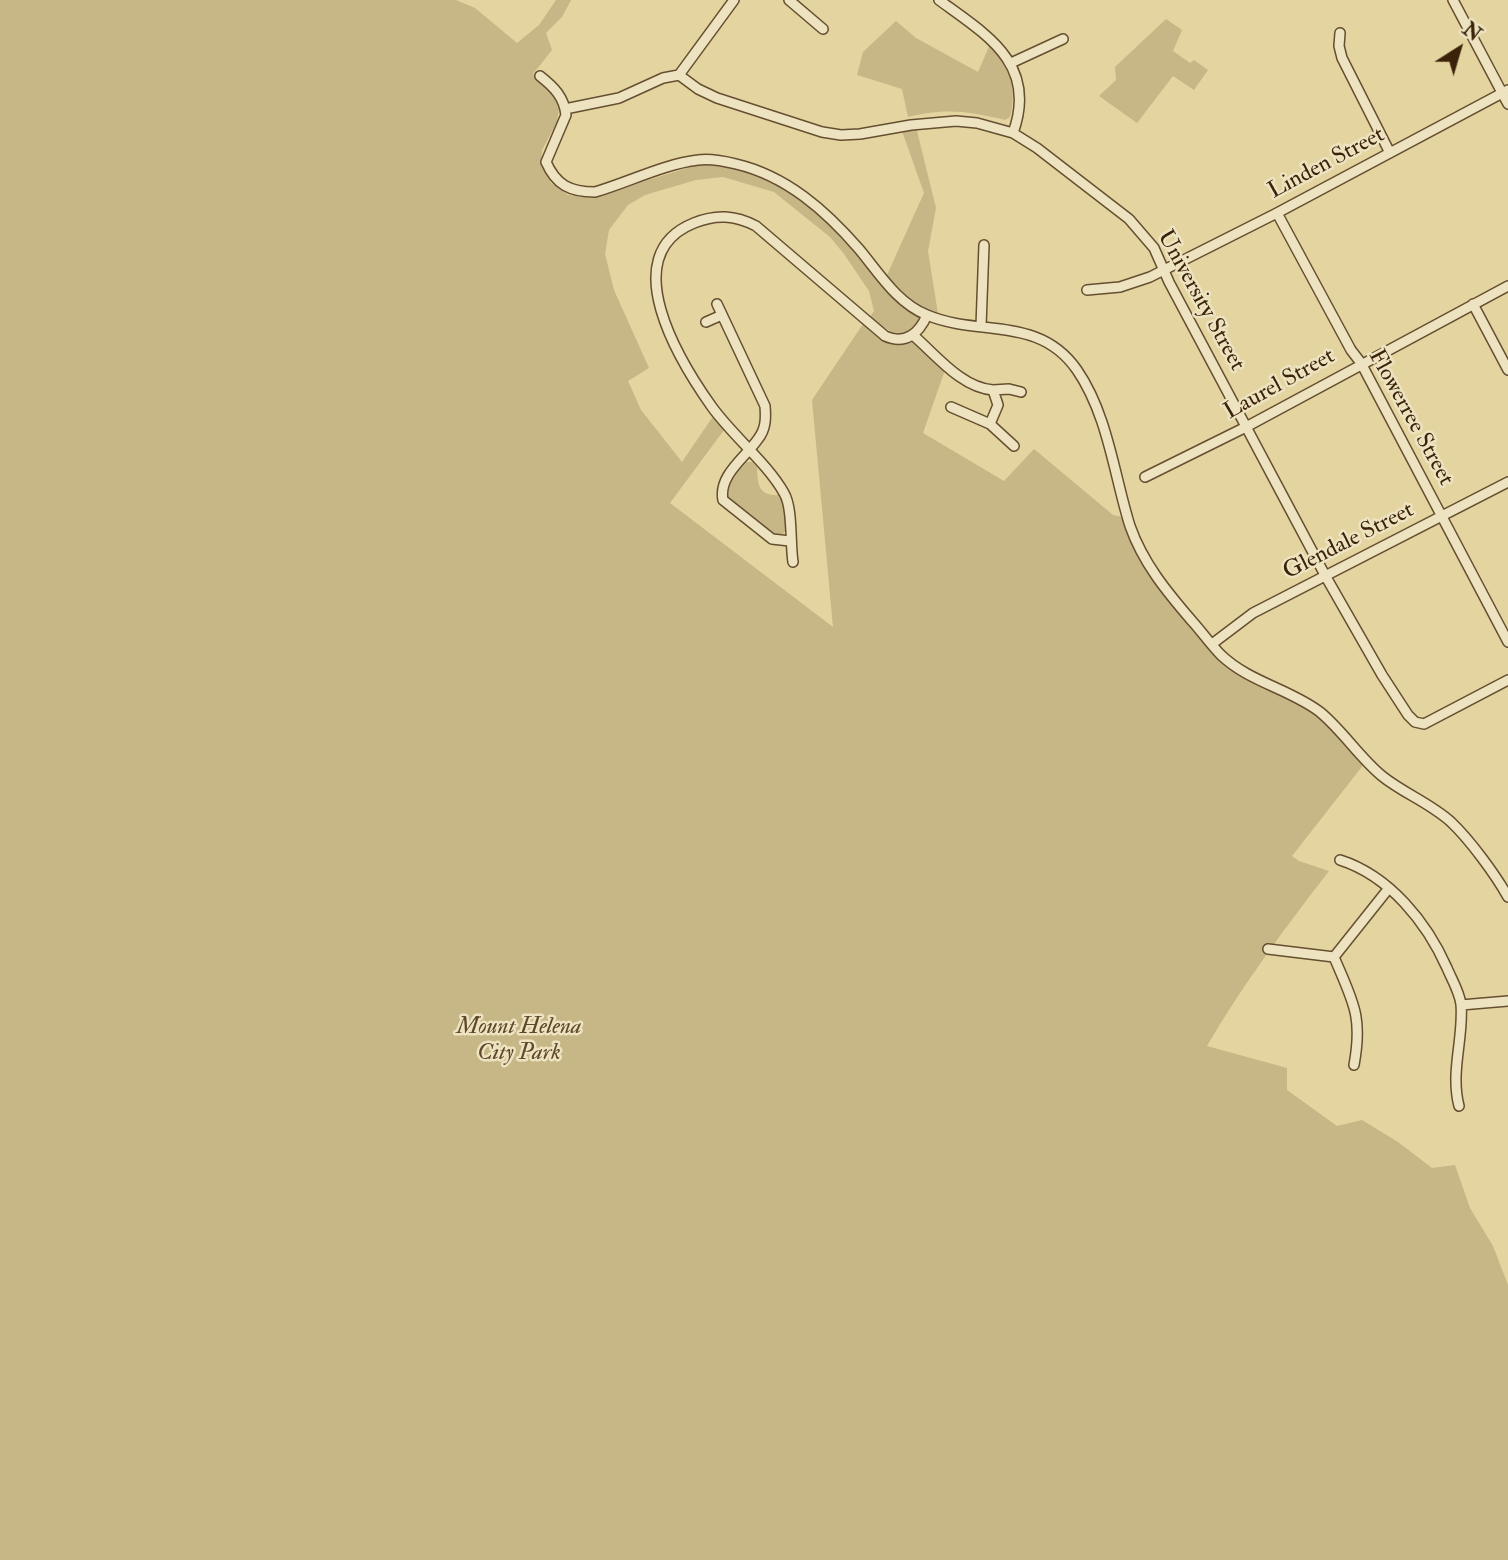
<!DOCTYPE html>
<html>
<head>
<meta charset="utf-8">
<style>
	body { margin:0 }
	#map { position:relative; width:1508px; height:1560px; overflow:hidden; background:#e4d4a0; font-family:"IM FELL Double Pica",serif }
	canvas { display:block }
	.north { position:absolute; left:1424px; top:14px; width:70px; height:70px; -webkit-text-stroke:5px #ede3c1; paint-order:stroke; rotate:37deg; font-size:19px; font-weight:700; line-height:28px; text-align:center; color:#3b230a }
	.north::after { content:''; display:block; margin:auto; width:24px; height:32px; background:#3b230a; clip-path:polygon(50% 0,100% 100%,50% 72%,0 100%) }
</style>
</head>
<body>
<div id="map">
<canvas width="1508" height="1560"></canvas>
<div class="north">N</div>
</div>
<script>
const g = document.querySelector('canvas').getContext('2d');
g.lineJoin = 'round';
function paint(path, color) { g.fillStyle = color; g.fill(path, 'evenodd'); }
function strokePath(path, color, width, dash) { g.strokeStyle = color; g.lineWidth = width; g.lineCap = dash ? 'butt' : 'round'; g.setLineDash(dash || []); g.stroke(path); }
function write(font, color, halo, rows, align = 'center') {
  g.font = font + ' "IM FELL Double Pica",serif'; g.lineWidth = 5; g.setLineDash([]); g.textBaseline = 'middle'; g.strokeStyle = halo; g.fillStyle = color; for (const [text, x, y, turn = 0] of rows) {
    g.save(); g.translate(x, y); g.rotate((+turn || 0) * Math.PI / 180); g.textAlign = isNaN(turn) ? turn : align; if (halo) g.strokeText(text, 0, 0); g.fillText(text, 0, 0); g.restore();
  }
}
paint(new Path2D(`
	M0,0H456L475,8L517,43L539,25L556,0H571L562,17L546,33L552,50L533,74L550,90L559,108L557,122L542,150L541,166L551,183L568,195L590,198L697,165C759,159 815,202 853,247C866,263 878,283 893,298C901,305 911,309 919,316L918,325C899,341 886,330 870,317L874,311L869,291L844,254L830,237L774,192L723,177L696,180L645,195L628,205L609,230L605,254L614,290L649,368L628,381L641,410L682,462L714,415L724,430L670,503L833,627L812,400L863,324C886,346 887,345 918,342L945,370L923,433L1004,481L1034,449L1113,515L1123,517L1132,543L1148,571L1214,652L1316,713L1364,764L1292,856L1299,861L1329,871C1285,928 1243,984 1207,1046L1287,1068V1090L1337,1126L1362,1120L1398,1142L1432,1168L1455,1165L1470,1208L1493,1246L1508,1285V1560H0Z
	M1166,19L1182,30L1173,51L1190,63L1194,60L1208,70L1194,90L1173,76L1137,123L1099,96L1116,80L1115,67Z
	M896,21L916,38L978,72L991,42C1008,64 1018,89 1010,117L1005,120C967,111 946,108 908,117L902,89L857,75L863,52Z
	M916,127L936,208L928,251L938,314C916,307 901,293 887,275L924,193L902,131Z
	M746,462H752L757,467C758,479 756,493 773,495C782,496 776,493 783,499L786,530L782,535H774L727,498L725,488Z`), '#c7b686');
const street = new Path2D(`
	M789,0L823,29
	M939,0C987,35 1038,64 1013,133
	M1453,0L1508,104
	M1340,33L1339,46L1342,58L1390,153
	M1011,63L1063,39
	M679,75L698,89L717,98L822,132L841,135L860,134L911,125L956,121L977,123L1013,133L1037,148L1129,219L1154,248L1169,282L1326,577L1382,675L1408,715L1415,722L1424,724L1508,680
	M540,76C554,87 564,97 566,115L546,162C556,185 570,192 595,192C629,182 664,164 698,160C711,158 724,161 736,164C787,176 826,211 859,249C879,273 897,303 927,315C979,337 1039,315 1077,370C1108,415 1114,475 1130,526C1143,563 1167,592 1192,621C1202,632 1211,645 1221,655C1249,682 1290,689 1320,712C1343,731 1359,757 1382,776C1403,793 1430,803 1451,822C1470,840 1495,874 1508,897
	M565,109L619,98L663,78L679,75L734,0
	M1277,213L1351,350L1361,363L1508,642
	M1087,290L1120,287L1150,277L1277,213L1508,90
	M717,304L765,406C766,418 766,429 758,439C746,457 718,475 723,500L772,539L790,541
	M1473,304L1508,370
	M706,322L722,315
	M981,326L984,245
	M914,336C937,356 962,388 993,390L998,405L990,424
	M993,390L1009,389L1021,392
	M951,407L990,424L1014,446
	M1145,477L1246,427L1508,286
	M793,562C790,544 793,508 784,493C767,463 733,436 712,407C680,362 614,255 694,223C716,214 735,215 756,226L885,336C905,345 919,334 927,315
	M1212,644L1253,613L1508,482
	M1340,860C1390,876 1427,923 1447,968C1452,980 1459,991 1461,1004C1464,1038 1450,1071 1459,1106
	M1268,949L1334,957C1353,1002 1363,1016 1354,1065
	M1334,957L1389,888
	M1461,1005L1508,1001`);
strokePath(street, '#654f30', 12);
strokePath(street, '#ede3c1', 9);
write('23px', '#3b230a', '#ede3c1', [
	["Linden Street",1327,164,-28],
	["University Street",1200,301,61],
	["Laurel Street",1280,385,-29],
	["Flowerree Street",1410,418,61],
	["Glendale Street",1349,542,-27]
]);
write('italic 23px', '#5e4829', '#ede3c1', [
	["Mount Helena",519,1028],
	["City Park",519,1054]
]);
</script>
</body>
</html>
